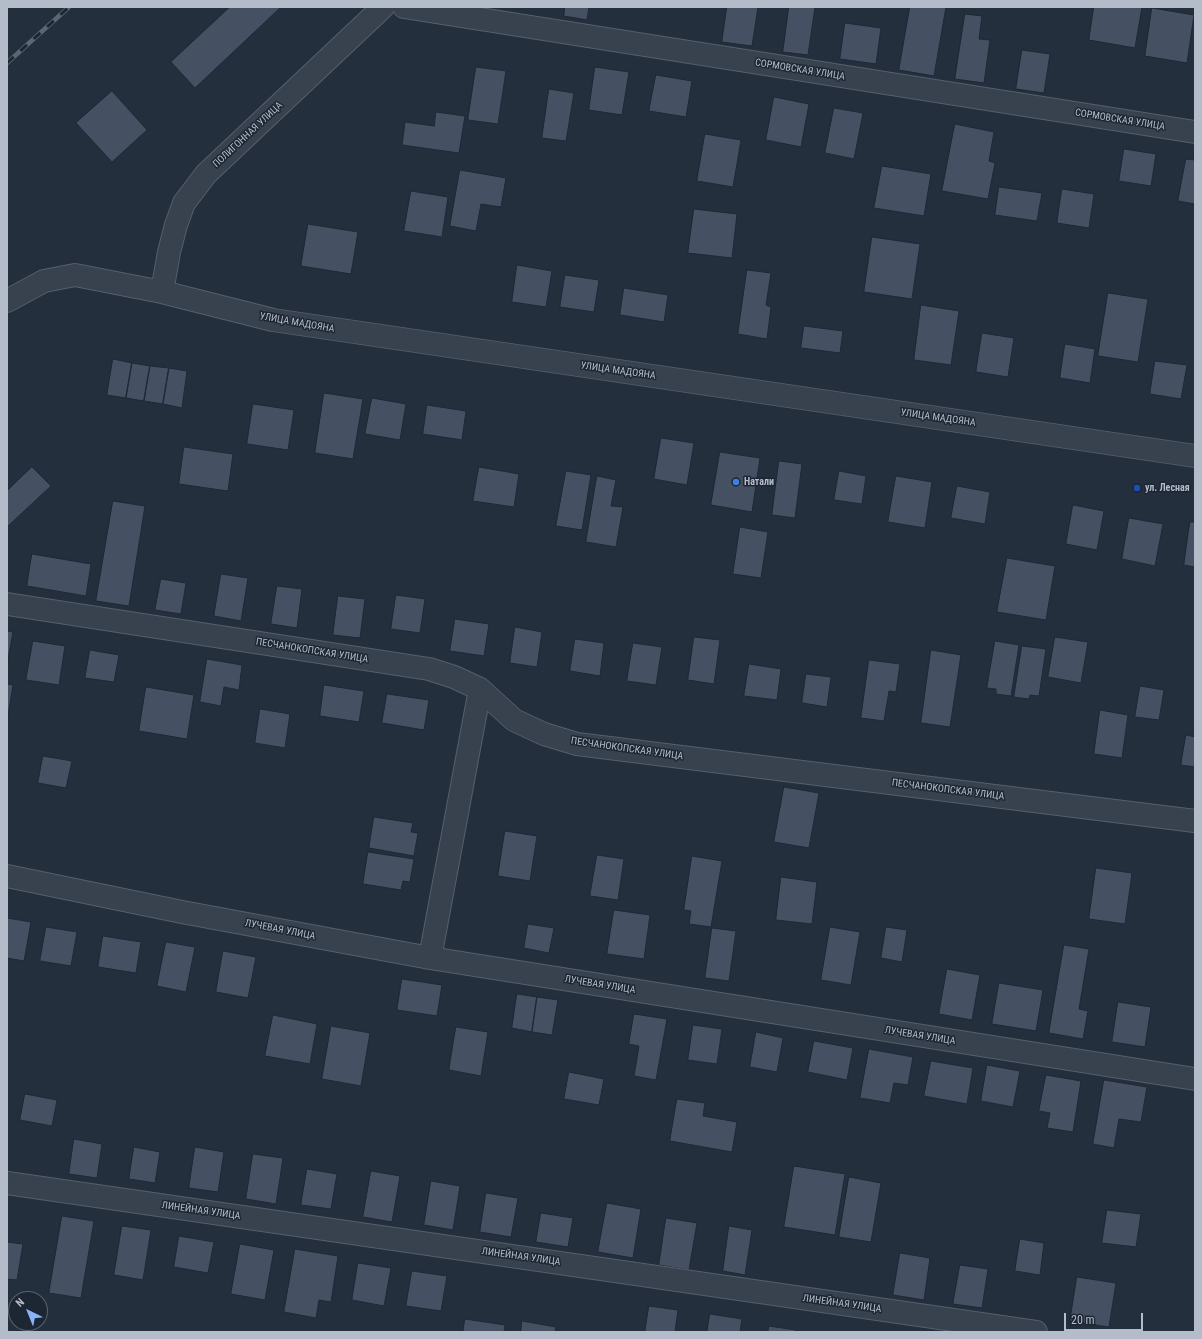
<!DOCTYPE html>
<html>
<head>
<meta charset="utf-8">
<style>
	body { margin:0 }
	#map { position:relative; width:1202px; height:1339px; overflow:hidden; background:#242f3e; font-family:"Roboto Condensed",sans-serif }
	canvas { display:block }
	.frame { position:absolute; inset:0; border:8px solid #b4bcc9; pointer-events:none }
	.north { position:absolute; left:8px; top:1291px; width:40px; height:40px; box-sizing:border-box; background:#1d2633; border:1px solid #59626f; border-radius:50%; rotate:317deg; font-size:11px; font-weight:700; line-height:16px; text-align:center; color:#b4bcc9 }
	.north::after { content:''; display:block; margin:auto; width:14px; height:18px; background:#8ab4f8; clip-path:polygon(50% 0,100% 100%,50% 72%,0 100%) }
	.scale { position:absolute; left:1064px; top:1313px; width:79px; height:18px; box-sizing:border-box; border:2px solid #b4bcc9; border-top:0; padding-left:5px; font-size:12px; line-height:14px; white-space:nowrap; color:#b4bcc9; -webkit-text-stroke:3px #1d2633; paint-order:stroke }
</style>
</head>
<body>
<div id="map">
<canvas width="1202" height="1339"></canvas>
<div class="frame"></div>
<div class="north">N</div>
<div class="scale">20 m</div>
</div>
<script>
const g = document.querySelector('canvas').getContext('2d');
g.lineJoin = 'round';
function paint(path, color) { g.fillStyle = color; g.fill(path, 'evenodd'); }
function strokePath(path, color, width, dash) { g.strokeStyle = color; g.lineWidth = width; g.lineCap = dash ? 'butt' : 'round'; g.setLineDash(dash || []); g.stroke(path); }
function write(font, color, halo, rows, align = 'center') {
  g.font = font + ' "Roboto Condensed",sans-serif'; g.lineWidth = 3; g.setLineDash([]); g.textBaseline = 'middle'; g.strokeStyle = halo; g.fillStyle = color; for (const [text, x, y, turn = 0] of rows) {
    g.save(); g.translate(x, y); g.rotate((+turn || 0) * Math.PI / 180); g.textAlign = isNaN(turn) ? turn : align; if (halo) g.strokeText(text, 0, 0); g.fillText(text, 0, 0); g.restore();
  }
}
const building = new Path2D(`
	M230,7H281L195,88L171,62Z
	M565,7H589L587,20L564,16Z
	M727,7H758L752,46L722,42Z
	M789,7H815L808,55L783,52Z
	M910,7H946L934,76L899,70Z
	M1094,7H1142L1135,48L1089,40Z
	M1152,8L1194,15L1187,63L1145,56Z
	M965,14L982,16L979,39L990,40L984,83L955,79Z
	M845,23L881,28L876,64L840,59Z
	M1022,50L1050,54L1044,93L1016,89Z
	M476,67L506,71L498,124L468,120Z
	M595,67L629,72L622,115L589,110Z
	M656,75L692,81L686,117L649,111Z
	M549,89L574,93L566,141L542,138Z
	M112,91L147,130L112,162L76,123Z
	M774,97L809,104L801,147L766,140Z
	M834,108L863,113L854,159L825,153Z
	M436,112L465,116L459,153L402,145L405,122L434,126Z
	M955,124L994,132L989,161L995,163L988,199L942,191Z
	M705,134L741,140L733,187L697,181Z
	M1124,149L1156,154L1151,186L1119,181Z
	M1186,159L1195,160V204L1178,201Z
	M882,166L931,174L924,216L874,208Z
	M460,170L506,178L501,207L481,204L476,231L450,226Z
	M999,187L1042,193L1037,221L995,215Z
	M1062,189L1094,194L1089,228L1057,223Z
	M411,191L448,197L442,237L404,231Z
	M694,209L737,214L732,258L688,253Z
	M308,224L358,232L351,274L301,266Z
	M872,237L920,244L912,299L864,292Z
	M517,265L552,271L546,307L512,302Z
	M747,270L771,273L766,305L771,307L767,339L738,334Z
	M565,275L599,280L594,312L560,307Z
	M624,288L668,295L664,322L620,315Z
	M1108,293L1148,299L1138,362L1098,356Z
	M921,305L959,311L951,365L914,360Z
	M804,326L843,331L840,353L801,348Z
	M982,333L1014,338L1008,377L976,372Z
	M1065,344L1095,349L1090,383L1060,378Z
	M113,359L132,363L126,398L107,395Z
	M1155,361L1187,365L1181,399L1150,394Z
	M132,363L150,366L144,401L126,398Z
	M150,366L169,368L163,404L144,401Z
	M169,368L187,371L182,408L163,404Z
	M324,393L363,399L353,459L315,453Z
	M372,398L406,404L400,440L365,434Z
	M253,404L294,410L288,450L247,444Z
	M427,405L466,411L462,440L423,434Z
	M661,438L694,443L687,485L654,479Z
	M184,447L233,454L228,491L179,484Z
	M720,452L760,458L752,512L711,505Z
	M779,461L802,464L795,518L772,515Z
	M32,467L51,486L7,527V491Z
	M479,467L519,474L514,507L473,501Z
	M566,471L591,475L582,530L556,526Z
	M839,471L866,476L862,504L834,500Z
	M597,476L616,480L611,506L623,507L616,547L586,542Z
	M896,476L932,482L925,528L888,522Z
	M957,486L990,492L985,524L951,518Z
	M113,501L145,506L129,606L96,601Z
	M1073,505L1104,511L1097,550L1066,544Z
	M1129,518L1163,524L1155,566L1122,559Z
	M1190,522H1195V567L1184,565Z
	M740,527L768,532L761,578L733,574Z
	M32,554L91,564L86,596L27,586Z
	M1007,558L1055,566L1046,620L997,612Z
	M221,574L248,578L241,621L214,616Z
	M161,579L186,583L181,614L155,610Z
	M277,586L302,589L297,628L271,624Z
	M396,595L425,599L420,633L391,629Z
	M338,596L365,599L360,638L333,635Z
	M455,619L489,624L484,656L450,651Z
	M515,627L542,632L537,667L510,663Z
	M7,631L13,632L7,665Z
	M694,637L720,640L714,684L688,680Z
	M1055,637L1088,642L1081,683L1048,677Z
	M575,639L604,643L600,676L570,671Z
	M33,641L65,646L59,685L26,680Z
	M995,641L1019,645L1011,696L996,694V689L987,688Z
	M633,643L662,647L656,685L627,681Z
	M1022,646L1046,649L1039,696L1030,695L1029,699L1014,697Z
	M90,650L119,655L114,682L85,678Z
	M931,650L961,655L950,727L921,723Z
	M207,659L242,665L239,690L224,687L221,706L200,702Z
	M869,660L900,664L896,692L889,691L884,721L861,718Z
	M749,664L781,669L777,700L744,696Z
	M806,674L831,677L827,707L802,703Z
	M7,684L13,685L7,722Z
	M324,685L364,691L359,722L320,716Z
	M1140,686L1164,690L1159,720L1135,717Z
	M146,687L194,695L187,739L139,731Z
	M387,694L429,700L424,730L382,723Z
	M260,709L290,714L285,748L255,743Z
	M1100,710L1128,715L1122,758L1094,754Z
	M1186,735L1195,737V767L1181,765Z
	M43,756L72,761L66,788L38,783Z
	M784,787L819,793L809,848L774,842Z
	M374,817L413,823L411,832L418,833L414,856L369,848Z
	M505,831L537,836L530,881L498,876Z
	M368,852L414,859L410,882L403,881L401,890L363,884Z
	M597,855L624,859L618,900L590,896Z
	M692,856L722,861L711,927L689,924L691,911L684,910Z
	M1096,868L1132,873L1125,924L1089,919Z
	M781,877L817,882L812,924L776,920Z
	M614,910L650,915L644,959L607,954Z
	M7,918L31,922L24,961L7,958Z
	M528,924L554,928L549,953L524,948Z
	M46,927L77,932L71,966L40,961Z
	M830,927L860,932L851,985L821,980Z
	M886,927L907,930L902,962L881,958Z
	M712,928L736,931L729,981L705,978Z
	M103,936L141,942L136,973L98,967Z
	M166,942L195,947L186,992L157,986Z
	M1064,945L1089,949L1079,1009L1088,1011L1083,1039L1049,1033Z
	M223,951L256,957L248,998L216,992Z
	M947,969L980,975L972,1020L939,1014Z
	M402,979L442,985L437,1016L397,1010Z
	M999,983L1043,990L1036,1031L992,1024Z
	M517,994L537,997L532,1032L512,1028Z
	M537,997L558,1000L552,1035L532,1032Z
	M1118,1002L1151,1007L1145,1047L1112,1042Z
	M634,1014L667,1019L656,1080L634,1076L639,1046L629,1044Z
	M273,1015L317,1024L310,1064L265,1056Z
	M693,1025L722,1029L717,1064L688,1060Z
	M331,1026L370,1033L361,1086L322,1079Z
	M456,1027L488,1032L481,1076L449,1070Z
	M756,1032L783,1038L777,1072L750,1067Z
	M814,1041L853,1048L847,1080L808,1072Z
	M869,1049L913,1057L908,1085L894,1083L890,1103L860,1098Z
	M931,1061L973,1068L967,1104L924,1096Z
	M987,1065L1020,1071L1013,1107L981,1101Z
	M569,1072L604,1079L599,1105L564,1099Z
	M1046,1075L1081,1081L1073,1132L1047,1128L1050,1113L1039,1111Z
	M1104,1080L1147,1087L1141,1122L1119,1119L1114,1148L1093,1144Z
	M25,1094L57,1100L52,1126L20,1120Z
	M677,1099L705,1103L703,1116L737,1122L732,1152L670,1141Z
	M74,1139L102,1144L97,1178L69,1174Z
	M134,1147L160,1152L155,1183L129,1179Z
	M195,1147L224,1152L218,1192L189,1188Z
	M253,1154L283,1158L276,1204L246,1199Z
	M794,1166L845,1174L835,1235L784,1227Z
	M307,1169L337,1174L331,1209L301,1205Z
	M371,1171L400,1176L392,1222L363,1217Z
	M849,1177L881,1183L871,1242L839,1237Z
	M431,1181L460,1186L453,1230L424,1225Z
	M486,1193L518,1198L511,1237L480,1232Z
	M607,1203L641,1209L633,1258L598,1252Z
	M1107,1210L1141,1214L1136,1247L1102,1243Z
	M541,1213L573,1218L568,1247L536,1242Z
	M62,1216L94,1221L81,1298L49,1293Z
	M666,1218L697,1223L689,1270L659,1265Z
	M122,1226L151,1230L143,1280L114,1275Z
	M729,1226L752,1230L745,1275L723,1271Z
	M179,1236L214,1242L208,1273L174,1267Z
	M1020,1239L1044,1243L1040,1275L1015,1271Z
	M7,1242L23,1244L17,1280L7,1279Z
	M240,1244L274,1250L265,1300L231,1294Z
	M295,1249L338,1256L331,1302L319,1300L316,1318L284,1312Z
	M900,1253L930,1258L924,1300L893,1295Z
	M358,1263L391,1268L384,1306L352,1300Z
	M960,1265L988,1269L982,1308L953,1304Z
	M412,1271L447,1276L441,1311L406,1306Z
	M1077,1277L1116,1283L1109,1327L1070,1321Z
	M649,1306L678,1310L675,1332H645Z
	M710,1314L742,1319L740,1332H707Z
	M465,1319L505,1325L504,1332H463Z
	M522,1321L556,1327L555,1332H521Z
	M769,1326L796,1330L795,1332H768Z`);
paint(building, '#455162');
strokePath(building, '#1f2835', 1);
const street = new Path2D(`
	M404,7L1195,132
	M162,292L169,252L176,225L184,203L206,174L383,7
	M7,301L44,281L75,275L162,292L273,320L1195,456
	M7,604L429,669L454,677L480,689L514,720L544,734L577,744L1195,821
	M7,876L182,912L430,958L1195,1079
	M430,958L480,689
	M7,1183L1036,1332`);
strokePath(street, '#565f6c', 24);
strokePath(street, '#38414e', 22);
const rail = new Path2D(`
	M7,63L69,7`);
strokePath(rail, '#5a6575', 4.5);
strokePath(rail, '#1d2633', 3, [9]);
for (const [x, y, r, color] of [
	[736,482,4,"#3f7fe0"],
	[1137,488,4,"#1a4fb4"]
]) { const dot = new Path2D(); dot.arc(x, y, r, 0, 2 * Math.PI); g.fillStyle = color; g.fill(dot); strokePath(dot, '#1d2633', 1.5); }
write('10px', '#b4bcc9', '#1d2633', [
	["СОРМОВСКАЯ УЛИЦА",800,70,9],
	["СОРМОВСКАЯ УЛИЦА",1120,120,9],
	["ПОЛИГОННАЯ УЛИЦА",248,135,-43],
	["УЛИЦА МАДОЯНА",297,323,10],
	["УЛИЦА МАДОЯНА",618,371,8],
	["УЛИЦА МАДОЯНА",938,418,8],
	["ПЕСЧАНОКОПСКАЯ УЛИЦА",312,651,9],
	["ПЕСЧАНОКОПСКАЯ УЛИЦА",627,749,8],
	["ПЕСЧАНОКОПСКАЯ УЛИЦА",948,790,7],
	["ЛУЧЕВАЯ УЛИЦА",280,930,11],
	["ЛУЧЕВАЯ УЛИЦА",600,985,9],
	["ЛУЧЕВАЯ УЛИЦА",920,1036,9],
	["ЛИНЕЙНАЯ УЛИЦА",201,1211,8],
	["ЛИНЕЙНАЯ УЛИЦА",521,1257,8],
	["ЛИНЕЙНАЯ УЛИЦА",842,1304,8]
]);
write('bold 10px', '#b4bcc9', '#1d2633', [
	["Натали",744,482],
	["ул. Лесная",1145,488]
], 'left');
</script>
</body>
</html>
